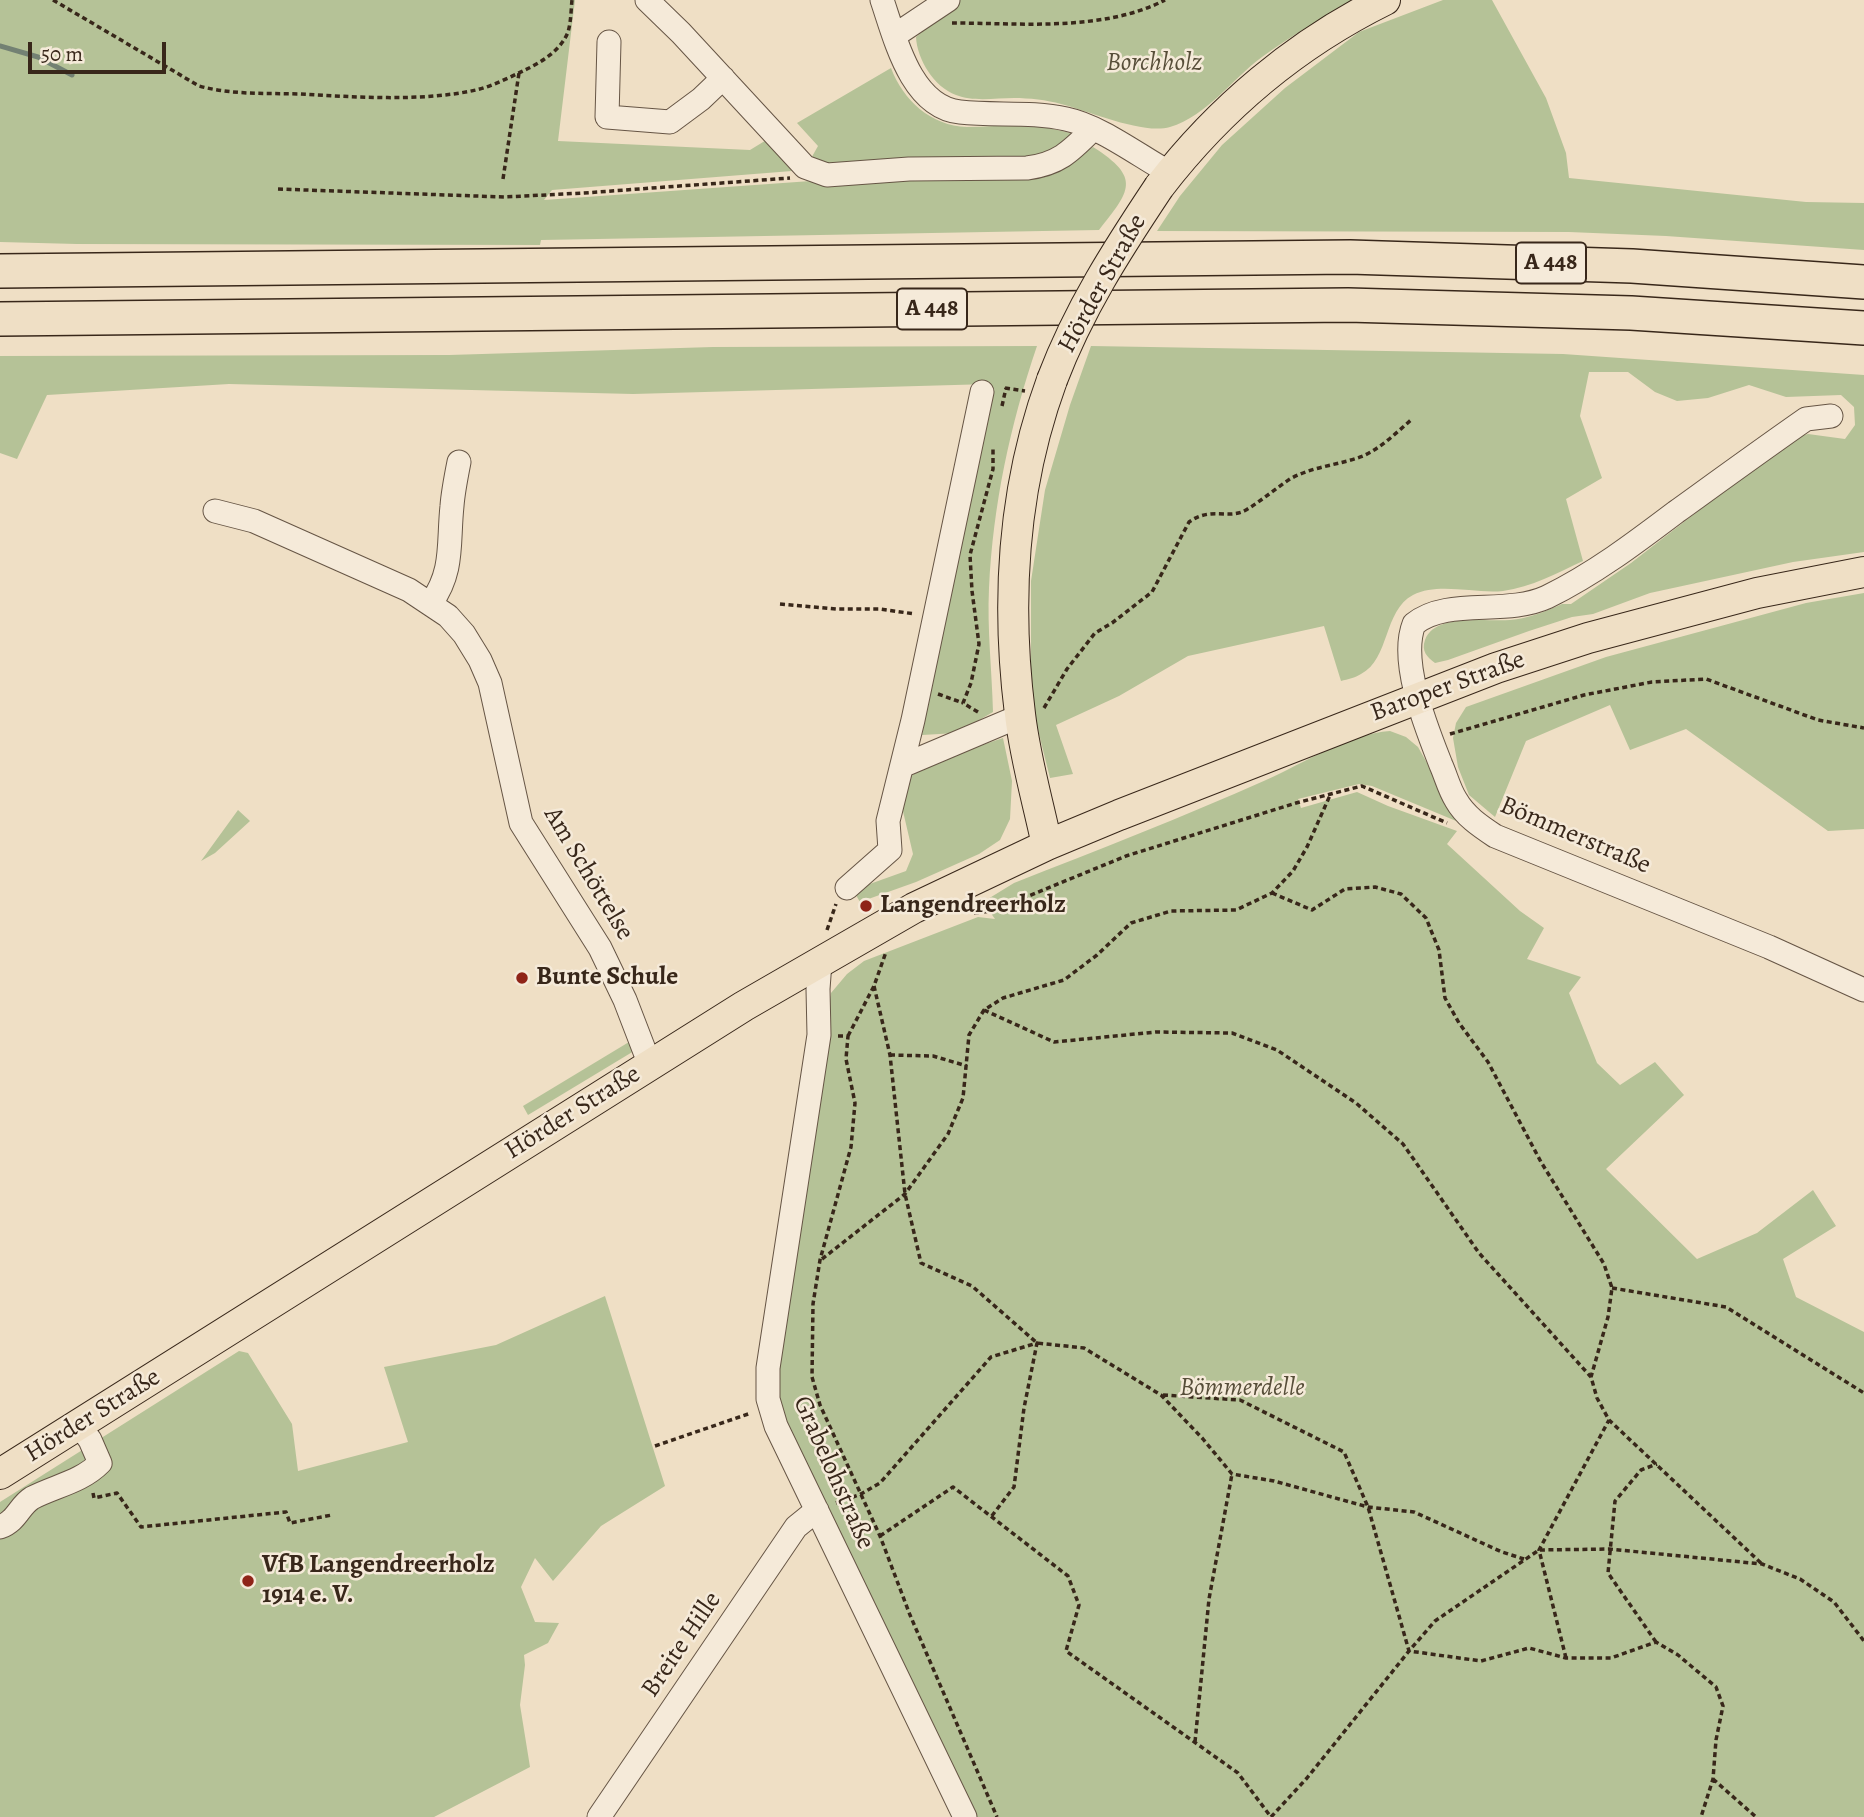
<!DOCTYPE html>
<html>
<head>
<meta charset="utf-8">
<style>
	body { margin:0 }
	#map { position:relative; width:1864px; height:1817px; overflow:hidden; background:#efdfc5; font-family:Alegreya,serif }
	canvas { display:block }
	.scale { position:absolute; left:28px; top:42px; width:138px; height:32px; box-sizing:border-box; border:4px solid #38271a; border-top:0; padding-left:9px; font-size:21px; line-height:24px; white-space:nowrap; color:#38271a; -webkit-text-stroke:5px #f5ead9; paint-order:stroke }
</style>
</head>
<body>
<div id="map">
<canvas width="1864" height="1817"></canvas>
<div class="scale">50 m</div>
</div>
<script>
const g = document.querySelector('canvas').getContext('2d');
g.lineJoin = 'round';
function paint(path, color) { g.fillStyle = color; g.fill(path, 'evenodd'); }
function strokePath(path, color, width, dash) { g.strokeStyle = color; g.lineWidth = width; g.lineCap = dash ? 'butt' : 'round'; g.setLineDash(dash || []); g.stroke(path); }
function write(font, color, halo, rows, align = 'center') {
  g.font = font + ' Alegreya,serif'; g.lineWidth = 5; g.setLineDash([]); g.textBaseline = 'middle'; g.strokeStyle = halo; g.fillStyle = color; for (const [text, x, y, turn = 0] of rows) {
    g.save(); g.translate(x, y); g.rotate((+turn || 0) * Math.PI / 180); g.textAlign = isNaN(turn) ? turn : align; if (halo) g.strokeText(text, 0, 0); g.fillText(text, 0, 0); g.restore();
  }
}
paint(new Path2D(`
	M0,0H575L558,141L750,150L768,139L792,171L552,190L544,200L839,179L1058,169L1093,147C1142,178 1130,191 1099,230L541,240L540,245L77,244L0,242Z
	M958,0H1352C1322,18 1291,36 1262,57C1232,79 1207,116 1170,127C1143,135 1089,111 1061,104C1047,100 1029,98 1014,98C996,98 973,102 956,95C934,87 917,59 916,37Z
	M1443,0H1492L1546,98L1566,153L1569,178L1806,202L1864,203V250L1666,236L1569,232L1157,231L1180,196L1222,145L1285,88L1359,32Z
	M891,68C903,100 931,126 967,127C985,127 1003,125 1021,125C1039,126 1057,129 1074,134L1045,160L860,167L809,162L818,146L797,123Z
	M1037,346C1010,425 993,505 989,588C987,629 992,671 993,712L957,733L922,735L990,384L633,394L229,384L47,395L17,459L0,453V356L449,355L713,347Z
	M1091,346L1563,354L1864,375V552L1793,562L1650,593L1593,614L1572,617L1529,631L1448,660L1435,663C1427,657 1421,651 1425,640C1435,613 1486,622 1510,620C1528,619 1546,611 1562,604H1571L1631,563L1791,439L1808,434L1845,439L1855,425L1854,407L1841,395L1786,397L1749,385L1708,398L1677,401L1655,392L1628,372H1589L1580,416L1602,478L1566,499L1583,561C1557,573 1532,587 1503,591C1475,594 1439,582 1413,595C1383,611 1390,659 1361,674C1355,678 1348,679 1341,681L1324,626L1188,656L1119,696L1056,725L1073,774L1050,778L1031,702V581L1045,490L1070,405Z
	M1864,593V829L1828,831L1686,729L1630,750L1610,705L1526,741L1495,817L1469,795L1458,767L1453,738L1456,723L1466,707L1606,657L1806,603Z
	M1390,731L1406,737L1418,747L1461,823L1372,786L1359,784L1298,799L1301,808L1357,792L1388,806L1457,831L1447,844L1520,911L1544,928L1527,959L1581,977L1569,993L1597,1063L1620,1085L1655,1062L1684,1095L1606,1169L1697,1259L1757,1233L1813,1190L1836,1226L1783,1259L1796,1297L1864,1332V1817H975L786,1423L776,1390V1347L831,993L847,974L864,961L978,917L995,919L983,902L1014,883C1098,850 1183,817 1266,780C1304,763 1349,734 1390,731Z
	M1003,738L1012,781L1010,819L1000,840L979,854L916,882L860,902L853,890L906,871L913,854L902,807L911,776L940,759Z
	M238,810L250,821L215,853L201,861Z
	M629,1042L634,1051L528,1115L523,1106Z
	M605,1296L665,1486L601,1526L553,1581L535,1558L521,1587L535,1622L559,1623L548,1643L524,1655L525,1665L520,1705L530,1767L434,1817H0V1502L239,1351L248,1353L292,1424L298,1471L408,1442L384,1367L496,1345Z`), '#b5c297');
strokePath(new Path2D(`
	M0,46L38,57L72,75`), '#738173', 5);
const minor = new Path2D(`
	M647,0L681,33L805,167L827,175L909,169L1027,168C1059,164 1071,151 1093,129
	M882,0C895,38 911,107 960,112C995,116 1031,111 1066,119C1100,126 1139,156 1170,173
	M894,36L948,0
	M609,42L607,117L670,122L701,99L723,78
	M1831,416L1806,419C1763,449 1719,481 1676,512C1635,543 1594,574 1547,597C1506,616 1447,597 1414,624C1399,662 1427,729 1441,765C1446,776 1449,789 1456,800C1465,816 1480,826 1495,836L1769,947L1864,990
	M215,511L254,521L409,590L448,616L464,634L480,660L490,683L521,823L600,948L625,1000L650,1065
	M431,603C454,571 448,543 452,506C453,492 456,477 459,462
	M902,766L1020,716
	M847,888L890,850L888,821L913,720L982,392
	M820,962L818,989L819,1035L768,1368V1399L776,1426L965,1817
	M0,1527C17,1521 19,1506 32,1498C55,1486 81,1482 100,1463L90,1440L79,1425
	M599,1817L796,1527L817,1510`);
const major = new Path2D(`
	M1159,187C1219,109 1296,44 1385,0
	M1047,845C1038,802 1025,758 1020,714C1006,602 1013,486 1052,380
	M0,1474L744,1006L914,908L1047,845L1119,815L1496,668L1588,638L1757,593L1864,572`);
const highway = new Path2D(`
	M0,271L1350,257L1632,266L1864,282
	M0,319L1348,305L1631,313L1864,328`);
strokePath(minor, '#665545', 25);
strokePath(major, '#38271a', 32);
strokePath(highway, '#38271a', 36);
strokePath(new Path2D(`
	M53,0L199,86C232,95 265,93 300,94C355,97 421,102 476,90C493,86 510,77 525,70C542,62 561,50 568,32C571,22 571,10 572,0
	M952,23C1020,23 1103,32 1165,0
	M503,179L519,73
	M278,189L504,197L584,193L790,178
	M1005,388L1025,391
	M1002,406L1006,388
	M780,604L837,609H880L915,614
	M938,694L963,703
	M1044,708L1067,669L1095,633L1112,623L1152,592L1189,522C1211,506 1229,520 1246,510C1261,501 1275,489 1290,479C1313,466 1340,465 1363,456C1381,448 1396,433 1411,420
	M978,712L963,703L971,683L979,644L972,591L970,555L993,469V448
	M1450,734L1584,695L1652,682L1706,679L1818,720L1864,728
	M1272,893L1312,910L1345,889L1375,887L1401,894L1426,918L1439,950L1445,998L1459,1023L1488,1062L1541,1162L1604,1264L1612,1288L1608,1317L1591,1377
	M974,913L992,911L1126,856L1296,803L1362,786L1447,823
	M827,930L836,904
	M874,986L890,1055L905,1194L921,1263L972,1286L1037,1343L1084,1348L1161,1395L1203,1439L1232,1474L1274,1481L1368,1507L1414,1512L1502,1552L1524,1559
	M984,1010L1054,1042L1156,1032L1232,1033L1277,1050L1356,1103L1403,1144L1479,1253L1591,1377L1597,1398L1609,1420L1762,1564
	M838,1036H848L846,1059L855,1103L851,1147L820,1260L813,1304L812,1377L820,1405L880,1536L910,1615L997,1817
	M848,1036L874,986L886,952
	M890,1055L933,1056L967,1066
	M822,1259L905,1194L948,1134L963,1098L969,1035L984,1010L1003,998L1064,980L1097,955L1131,923L1171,911L1236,910L1272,893L1293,871L1307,847L1331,793
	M1612,1288L1726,1307L1864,1393
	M1163,1395L1240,1400L1344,1452L1368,1507L1409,1651L1481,1661L1529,1648L1566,1658H1611L1656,1642L1678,1655L1716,1687L1723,1706L1716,1740L1713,1779L1701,1817
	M655,1446L751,1413
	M93,1493L94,1498L117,1493L141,1527L286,1512L290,1523L332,1515
	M836,1503L861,1494L880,1483L991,1357L1037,1343L1024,1408L1014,1487L991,1517
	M880,1536L953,1487L1068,1576L1079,1605L1066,1651L1238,1773L1271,1817
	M1656,1642L1608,1573L1615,1501L1641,1470L1657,1464
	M1566,1658L1539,1550L1609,1420
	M1195,1742L1209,1599L1232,1474
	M1713,1779L1756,1817
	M1271,1817L1307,1778L1409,1651L1435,1621L1539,1550L1609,1549L1762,1564L1800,1579L1834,1602L1864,1641`), '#38271a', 3.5, [5, 3.5]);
strokePath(minor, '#f5ead9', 23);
strokePath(major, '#efdfc5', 30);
strokePath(highway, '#efdfc5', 33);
const majorBridge = new Path2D(`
	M1052,380C1079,309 1117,250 1159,187`);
strokePath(majorBridge, '#38271a', 32, []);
strokePath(majorBridge, '#efdfc5', 30);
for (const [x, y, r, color] of [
	[866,906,7,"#8f2418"],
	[522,978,7,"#8f2418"],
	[248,1581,7,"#8f2418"]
]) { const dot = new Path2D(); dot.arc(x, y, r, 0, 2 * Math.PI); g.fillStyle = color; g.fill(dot); strokePath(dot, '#f5ead9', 2.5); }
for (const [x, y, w] of [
	[1551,263,70],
	[932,309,70]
]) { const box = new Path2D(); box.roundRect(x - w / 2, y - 20.5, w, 41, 5); g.fillStyle = '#f5ead9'; g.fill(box); strokePath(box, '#38271a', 2); }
write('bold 24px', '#38271a', null, [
	["A 448",1551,263],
	["A 448",932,309]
]);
write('italic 26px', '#574e39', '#f5ead9', [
	["Borchholz",1154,64],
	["Bömmerdelle",1242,1389]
]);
write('26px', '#38271a', '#f5ead9', [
	["Hörder Straße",1103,284,-61],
	["Baroper Straße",1448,687,-20],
	["Bömmerstraße",1575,836,23],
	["Am Schöttelse",588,874,59],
	["Hörder Straße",573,1113,-32],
	["Hörder Straße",93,1416,-32],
	["Grabelohstraße",833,1473,66],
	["Breite Hille",682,1645,-56]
]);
write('bold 26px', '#38271a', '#f5ead9', [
	["Langendreerholz",880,906],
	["Bunte Schule",536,978],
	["VfB Langendreerholz",262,1566],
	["1914 e. V.",262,1596]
], 'left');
</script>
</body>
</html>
